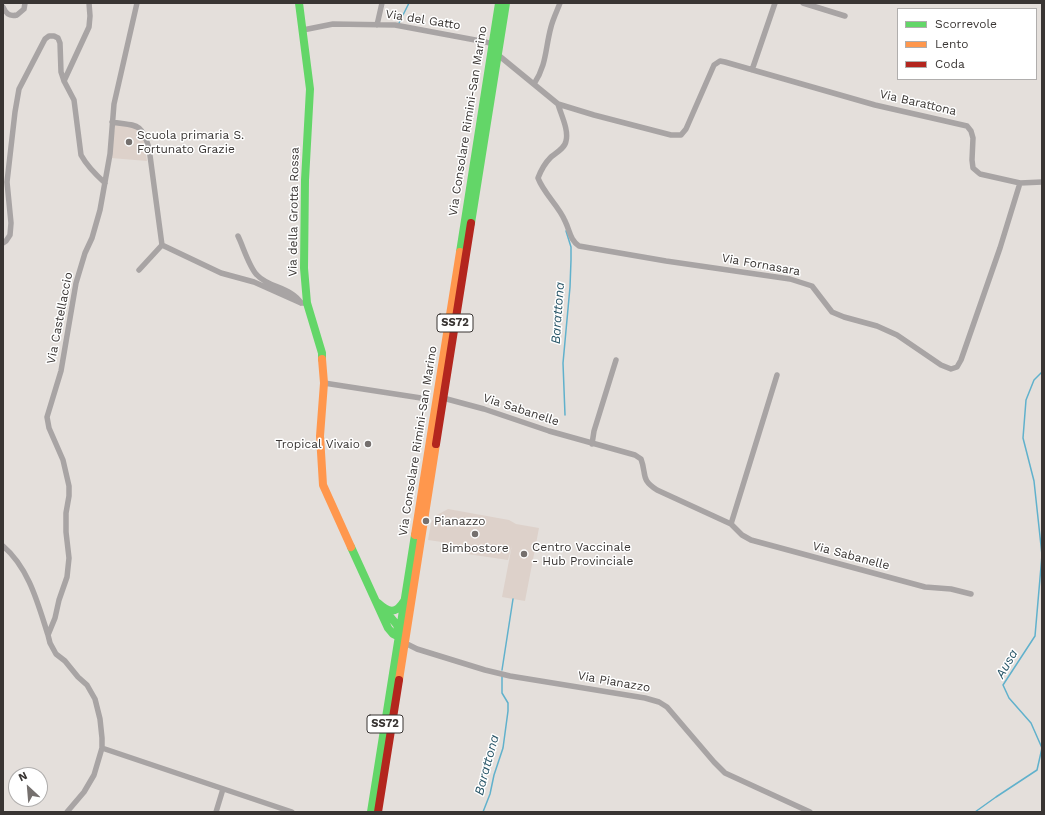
<!DOCTYPE html>
<html>
<head>
<meta charset="utf-8">
<style>
	body { margin:0 }
	#map { position:relative; width:1045px; height:815px; overflow:hidden; background:#e4dfdb; font-family:"Work Sans",sans-serif }
	canvas { display:block }
	.frame { position:absolute; inset:0; border:4px solid #393533; pointer-events:none }
	.legend { position:absolute; left:897px; top:8px; width:140px; height:72px; box-sizing:border-box; background:#fff; border:1px solid #b0aead; margin:0; padding:5px 7px; list-style:none; font-size:12px; color:#393533 }
	.legend li { display:flex; align-items:center; gap:8px; height:20px }
	.legend b { width:20px; border:1px solid #b0aead }
	.north { position:absolute; left:8px; top:767px; width:40px; height:40px; box-sizing:border-box; background:#fff; border:1px solid #b0aead; border-radius:50%; rotate:334deg; font-size:11px; font-weight:700; line-height:16px; text-align:center; color:#393533 }
	.north::after { content:''; display:block; margin:auto; width:14px; height:18px; background:#75706e; clip-path:polygon(50% 0,100% 100%,50% 72%,0 100%) }
</style>
</head>
<body>
<div id="map">
<canvas width="1045" height="815"></canvas>
<div class="frame"></div>
<ul class="legend">
<li><b style="height:5px;background:#63d668"></b>Scorrevole</li>
<li><b style="height:5px;background:#ff974d"></b>Lento</li>
<li><b style="height:5px;background:#b3261e"></b>Coda</li>
</ul>
<div class="north">N</div>
</div>
<script>
const g = document.querySelector('canvas').getContext('2d');
g.lineJoin = 'round';
function paint(path, color) { g.fillStyle = color; g.fill(path, 'evenodd'); }
function strokePath(path, color, width, dash) { g.strokeStyle = color; g.lineWidth = width; g.lineCap = dash ? 'butt' : 'round'; g.setLineDash(dash || []); g.stroke(path); }
function write(font, color, halo, rows, align = 'center') {
  g.font = font + ' "Work Sans",sans-serif'; g.lineWidth = 3; g.setLineDash([]); g.textBaseline = 'middle'; g.strokeStyle = halo; g.fillStyle = color; for (const [text, x, y, turn = 0] of rows) {
    g.save(); g.translate(x, y); g.rotate((+turn || 0) * Math.PI / 180); g.textAlign = isNaN(turn) ? turn : align; if (halo) g.strokeText(text, 0, 0); g.fillText(text, 0, 0); g.restore();
  }
}
paint(new Path2D(`
	M115,124L133,127L139,130L143,136L147,161L111,158Z
	M448,509L509,520L516,524L539,528L525,601L502,597L512,545L508,560L440,550L442,542L428,540L431,523L435,516Z`), '#ddd1ca');
strokePath(new Path2D(`
	M399,23L409,3
	M1042,372L1034,380L1026,400L1023,438L1034,481L1042,555
	M565,415L563,363L570,287L571,260V247L566,231
	M502,670L513,599
	M483,812L490,794L494,775L503,748L508,711V703L502,693V676
	M975,812L996,797L1037,770L1042,748L1031,723L1009,698L1003,685L1035,636L1042,555`), '#60b1cc', 1.5);
strokePath(new Path2D(`
	M803,3L845,16
	M3,7C6,14 10,17 17,15L24,9L25,3
	M377,25L382,3
	M303,30L333,24L395,25L486,42L492,44L493,46
	M497,54L558,104L594,115L671,135H681L686,129L714,65L720,61L725,62L875,105L967,126L971,131L973,138L972,160L973,168L980,174L1020,183L1042,182
	M752,70L775,3
	M64,81L89,27L90,16L89,3
	M534,84C547,64 545,49 551,27C553,19 557,11 560,3
	M558,104C561,115 569,130 566,141C565,148 556,153 551,157C545,163 541,170 538,178C544,194 559,206 565,221C570,231 570,240 579,246L666,261L790,279L812,286L832,312L844,317L877,326L897,335L941,365L951,369L957,367L961,360L1000,248L1020,183
	M112,122C137,126 141,122 149,148L162,245L139,270
	M238,236C243,246 249,267 257,275C269,288 291,287 301,303
	M3,243L6,241L10,235L11,223L7,182L15,112L19,89L45,39L49,36H54L58,38L60,43L61,72L64,81L74,100L81,155C87,166 95,174 105,183
	M162,245L221,273L254,282L301,303H307
	M324,383L421,398
	M443,398L484,409L549,431L635,455L641,459C647,475 640,479 657,490L731,524L742,535L751,540L925,587L951,589L971,594
	M592,444L594,431L616,360
	M731,524L777,375
	M3,546C29,568 38,604 48,635
	M405,643L417,649L485,670L510,676L645,698L659,702L667,707L714,762L725,773L810,812
	M102,748L292,812
	M67,812L84,792L94,775L102,748V738L100,719L95,699L87,685L78,677L65,661L56,654L50,643L48,635L55,618L59,600L67,577L69,558L66,532V513L69,496V486L63,460L49,428L47,417L61,371L76,283L85,253L92,238L100,210L110,154L114,104L137,3
	M216,812L223,789`), '#a8a4a4', 5.5);
strokePath(new Path2D(`
	M299,3L310,89L305,180L304,268L307,303L322,353V359
	M471,223L506,3
	M460,252L499,3
	M351,547L388,628L393,634L399,637
	M378,603C389,613 396,614 404,601
	M384,609L397,625L399,634
	M371,812L415,535`), '#63d668', 8);
strokePath(new Path2D(`
	M322,359L324,383L320,436L323,485L351,547
	M415,535L460,252
	M399,680L436,444`), '#ff974d', 8);
strokePath(new Path2D(`
	M436,444L471,223
	M378,812L399,680`), '#b3261e', 8);
for (const [x, y, r, color] of [
	[129,142,4,"#75706e"],
	[368,444,4,"#75706e"],
	[426,521,4,"#75706e"],
	[475,534,4,"#75706e"],
	[524,554,4,"#75706e"]
]) { const dot = new Path2D(); dot.arc(x, y, r, 0, 2 * Math.PI); g.fillStyle = color; g.fill(dot); strokePath(dot, '#fff', 1.5); }
for (const [x, y, w] of [
	[455,323,36],
	[385,724,36]
]) { const box = new Path2D(); box.roundRect(x - w / 2, y - 9, w, 18, 3); g.fillStyle = '#fff'; g.fill(box); strokePath(box, '#393533', 1); }
write('bold 11px', '#393533', null, [
	["SS72",455,323],
	["SS72",385,724]
]);
write('12px', '#393533', '#fff', [
	["Via del Gatto",423,20,9],
	["Via Barattona",918,103,13],
	["Via Consolare Rimini-San Marino",468,121,-81],
	["Via della Grotta Rossa",294,212,-89],
	["Via Fornasara",761,265,10],
	["Via Castellaccio",60,318,-79],
	["Via Sabanelle",521,410,18],
	["Via Consolare Rimini-San Marino",418,441,-81],
	["Via Sabanelle",851,556,15],
	["Via Pianazzo",614,682,10]
]);
write('12px', '#393533', '#fff', [
	["Scuola primaria S.",137,135],
	["Fortunato Grazie",137,149],
	["Tropical Vivaio",360,444,"right"],
	["Pianazzo",434,521],
	["Centro Vaccinale",532,547],
	["- Hub Provinciale",532,561],
	["Bimbostore",475,548,"center"]
], 'left');
write('italic 13px', '#2a5769', '#fff', [
	["Barattona",558,313,-86],
	["Ausa",1007,664,-60],
	["Barattona",487,765,-75]
]);
</script>
</body>
</html>
